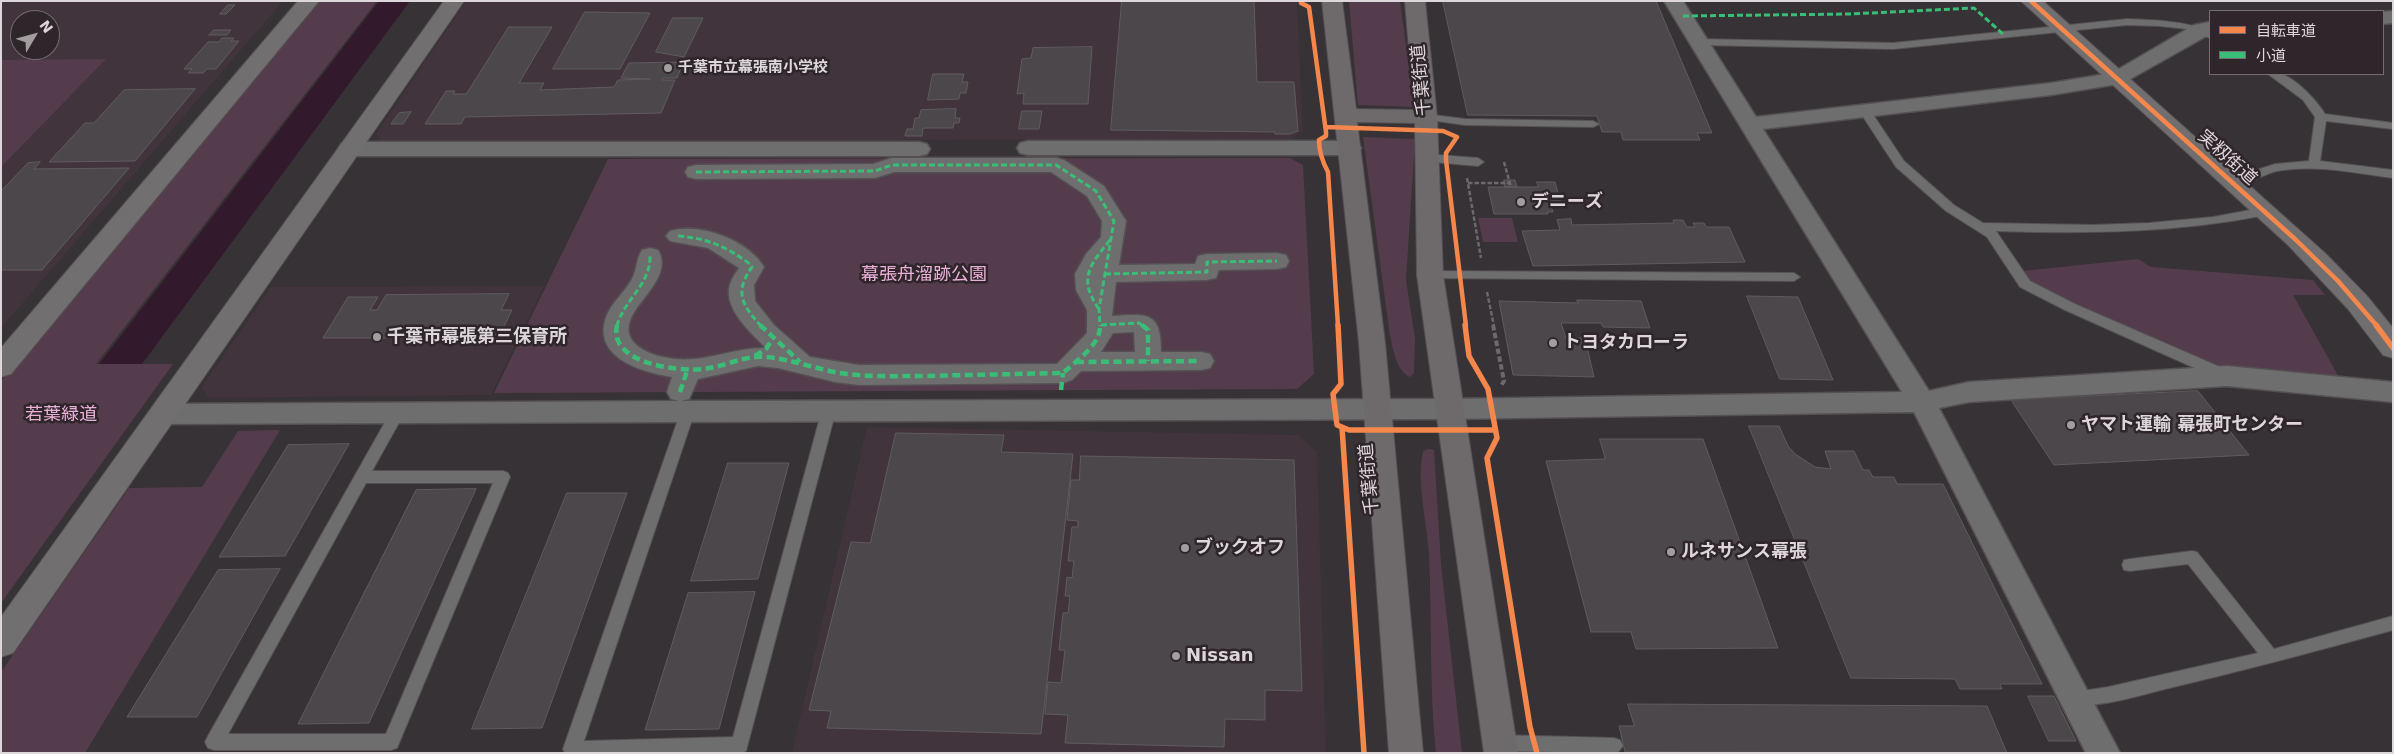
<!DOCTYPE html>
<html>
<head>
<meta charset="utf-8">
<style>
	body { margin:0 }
	#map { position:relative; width:2394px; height:754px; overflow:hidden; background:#373235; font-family:"DejaVu Sans","Noto Sans JP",sans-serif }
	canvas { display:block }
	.frame { position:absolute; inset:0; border:2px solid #ddd6da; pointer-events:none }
	.legend { position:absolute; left:2209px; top:10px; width:175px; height:65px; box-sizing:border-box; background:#2f262c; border:1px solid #756c72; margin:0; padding:6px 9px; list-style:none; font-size:15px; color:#ddd6da }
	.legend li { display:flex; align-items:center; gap:10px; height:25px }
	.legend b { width:25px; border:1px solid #756c72 }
	.north { position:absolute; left:10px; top:10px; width:50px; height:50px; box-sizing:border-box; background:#2f262c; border:1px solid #756c72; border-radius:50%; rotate:53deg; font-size:14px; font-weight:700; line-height:20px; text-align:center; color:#ddd6da }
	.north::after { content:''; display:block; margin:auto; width:18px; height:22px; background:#a39da0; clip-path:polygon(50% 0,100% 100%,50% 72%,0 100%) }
</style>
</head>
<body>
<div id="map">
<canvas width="2394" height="754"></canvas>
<div class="frame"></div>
<ul class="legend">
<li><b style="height:6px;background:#f5874c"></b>自転車道</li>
<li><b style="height:6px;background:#3abd76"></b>小道</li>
</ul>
<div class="north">N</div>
</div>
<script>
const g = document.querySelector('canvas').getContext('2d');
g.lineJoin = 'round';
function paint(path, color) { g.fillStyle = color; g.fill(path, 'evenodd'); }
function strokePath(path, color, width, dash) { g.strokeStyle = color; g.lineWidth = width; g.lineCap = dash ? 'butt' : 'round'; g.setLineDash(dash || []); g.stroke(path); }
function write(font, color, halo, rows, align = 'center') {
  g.font = font + ' "DejaVu Sans","Noto Sans JP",sans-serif'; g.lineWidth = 5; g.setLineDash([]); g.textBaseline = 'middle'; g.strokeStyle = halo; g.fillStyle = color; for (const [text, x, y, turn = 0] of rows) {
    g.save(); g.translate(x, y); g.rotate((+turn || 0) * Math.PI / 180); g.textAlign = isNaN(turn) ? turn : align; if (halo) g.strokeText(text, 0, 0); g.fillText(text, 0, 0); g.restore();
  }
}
paint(new Path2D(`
	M1,1H283L1,328ZM20,20H50V50H20Z
	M466,1H1297L1303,131L1291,139L381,141L376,134Z
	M544,286L491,395L210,398L201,388L271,287Z
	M867,427L1298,435L1317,452L1326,753H792Z`), '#41343d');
paint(new Path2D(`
	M317,1H377L96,364H173L1,603V381Z
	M1349,1H1400L1414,107L1358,105Z
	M106,59L1,167V60Z
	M1363,137L1415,139L1406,280L1415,338L1414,373L1410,377C1395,369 1394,351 1390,336Z
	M1290,158L1303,165L1314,374L1297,389L494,393L608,159Z
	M1478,218H1512L1518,242H1483Z
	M2138,259L2151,267L2313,280L2325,295H2293L2340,379L2217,367L2033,286L2022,271Z
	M280,430L85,753H1V672L129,488L202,487L238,431Z
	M1429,449L1434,450L1441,564L1462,753H1436C1429,687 1432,620 1429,554C1427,520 1416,485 1423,451Z`), '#553c4c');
paint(new Path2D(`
	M379,1H410L142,364H99Z`), '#33192c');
const building = new Path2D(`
	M1122,1H1254L1257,82H1294L1298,131L1290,134H1275V132L1111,130Z
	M1443,1H1656L1712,133H1697L1700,140H1623L1621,132H1602L1597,116L1468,115Z
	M228,5H235L226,14H220Z
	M585,12L650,13L620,69H553Z
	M673,18H703L684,57L656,52Z
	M509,27H552L519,83H544L540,90L614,87L618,80L650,79L621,78L629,63L683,62L677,78H663L662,80H675L661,113L465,117L461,124H425L446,91H455L453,94H466Z
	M214,30H231L227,35H209Z
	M222,38H234L231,41H239L216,69H207L203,73H188L192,69H184L208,42H219Z
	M1092,47L1088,104H1023L1024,93L1017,94L1022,59L1031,58L1033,48Z
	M933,74H964L962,82H968L966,93H960L959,99L928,100Z
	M195,89L135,161L49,162L85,123H94L124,90Z
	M956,109L955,118H960L959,123H954L953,128H923L922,136H905L907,129H913L915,118H919L921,110Z
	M1022,111H1042L1039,129H1019Z
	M411,112L403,124H391L399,113Z
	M40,162L34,169L129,168L42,270H1V191L28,163Z
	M1504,180H1515L1517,187H1505Z
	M1537,182H1555L1561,204H1550L1553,212H1547L1548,214H1494L1488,187H1538Z
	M1571,219L1572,225L1674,223L1673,220H1683L1687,227H1695L1693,223H1704L1706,227H1729L1745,262L1533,266L1522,231L1560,230L1557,220Z
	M509,294L501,310H512L499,336L490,335L488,338H323L348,297H378L370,310H377L386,295Z
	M1747,296L1798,297L1833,380L1780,379Z
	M1577,300L1641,301L1650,328L1603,327L1601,323H1561L1566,338H1585L1594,377L1513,375L1499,301L1578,303Z
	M2198,391L2249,455L2054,465L2011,400Z
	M1749,426H1779L1788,446L1795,454L1815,467L1831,469L1825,451H1854L1863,470H1869L1873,477H1894L1897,484H1943L2042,684H2000L2002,689H1960L1955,679L1851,678Z
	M896,433L1004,435L1001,452L1073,454L1041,734L827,728L831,711L809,710L851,542L870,543Z
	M1600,439H1703L1778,648L1636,649L1631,632H1591L1546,461L1605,459Z
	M349,444L285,556L219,557L288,445Z
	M1081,456L1294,460L1302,691L1265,690V720L1225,719L1224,747L1065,743L1068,715L1045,714L1048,682L1061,683L1065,650H1059L1063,613H1068L1070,596H1065L1067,577L1072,578L1074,561H1068L1072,527H1078V521L1067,520L1071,480H1079Z
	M728,463H789L758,579L691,581Z
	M476,489L369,723L298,724L416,490Z
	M567,493H627L542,728L472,729Z
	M280,569L197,717H127L218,570Z
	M755,592L719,729L645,730L688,593Z
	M2028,696H2054L2076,741H2049Z
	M1628,704L1987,706L2007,753L1625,752L1619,726H1634Z`);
paint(building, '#4b474a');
strokePath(building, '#605c5e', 1);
const lane = new Path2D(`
	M2127,19C2156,20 2183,21 2210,31V38L2187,29L2160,26L2127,25L1893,49L1700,45L1695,42L1700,39L1893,43Z
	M2268,74C2271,74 2277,73 2280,74C2295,77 2317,101 2325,114L2393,123V129L2326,121L2320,161L2393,170V178C2355,173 2315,164 2277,171C2263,174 2243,188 2229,185L2227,182L2229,179L2275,164L2309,161L2315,117L2303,100Z
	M1866,109L1870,110L1904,161L1954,205L1983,223L2093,225L2149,223L2213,217L2266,207L2270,208L2272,211L2270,214L2266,215C2176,233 2087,234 1996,231L2030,281L2075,304L2227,370L2229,374L2227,378H2217L2065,310L2020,287L1987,237L1946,211L1896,167L1860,112Z
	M1426,114L1465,119L1593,121L1599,124L1593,127L1465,125L1422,119L1420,117Z
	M1426,154L1478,158L1484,162L1478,166L1422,161L1420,158Z
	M1430,271L1794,273L1800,277L1794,281L1425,278L1424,275Z
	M829,405L834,406L836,410L746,751L741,753H565L563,749L681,411L683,407H693L695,411L584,741L733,737L822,410L824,406Z
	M398,407L403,408L405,412L372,471H503L508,473L510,477L397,748L391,750H214L208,748L205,742L208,736L393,408ZM366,483H493L386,734H228Z
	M2192,551L2197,552L2274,649L2393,616V630C2317,651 2241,671 2165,689C2142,695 2089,711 2068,703L2066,698L2068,693L2108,687L2258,653L2188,564L2130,571L2124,570L2122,565L2124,560L2130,559Z
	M1499,735L1614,738L1620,740L1623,746L1617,753L1499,751L1493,749L1490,743L1493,737Z`);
const street = new Path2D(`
	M1664,1H1683L1756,117L2051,83L2112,73L2194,25L2210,22V34L2125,82L2118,84L2051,95L1763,129L1929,391L1969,382L2227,366L2393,382V402L2227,386L1969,402L1939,408L2120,753H2086L1914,412L1449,419L163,424L153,421L150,414L153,407L163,404L679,401L671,399L667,392L672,377C642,372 592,358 606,317C611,303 625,292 632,279C637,270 636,259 642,250L650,248L658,250C673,274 640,298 631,318C619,346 654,357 676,359C708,362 735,347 766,348C752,334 726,311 729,289C730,281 735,274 739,268L708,248L670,241L666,236L670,231C700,222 748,240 764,267L754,285L755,301L774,325L810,357L859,365L1057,364L1087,333V310L1076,290L1075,274L1086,254L1101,237L1102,221L1087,196L1051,172H894L875,178L696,179L688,177L685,172L688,167L696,165L873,164L892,158H1056L1064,160L1104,186L1126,221L1119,265L1195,264L1198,256L1207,254L1277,253L1286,255L1289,261L1286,267L1277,269L1219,270L1216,278L1207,280L1116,282L1112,316C1148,314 1161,311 1161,352H1201L1210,354L1214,361L1210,368L1201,370L1081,371L1072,380L1063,383L859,385L835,382L778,368L758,366L698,379L689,399L681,401L1449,399L1902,392ZM1134,332L1135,352H1101L1113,333Z
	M2393,11V23L2383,24V12Z
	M1028,141H1350L1358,143L1361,148L1358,153L1350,155H1028L1020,153L1017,148L1020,143Z
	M349,142H919L927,144L930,149L927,154L919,156H349L341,154L338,149L341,144Z`);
const secondary = new Path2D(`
	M298,1H319L11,374L1,377V348Z
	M444,1H464L13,653L1,657V617Z`);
const primary = new Path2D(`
	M2021,1H2043L2326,254L2367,296L2393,328V358L2383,355L2348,309L2288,245Z`);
const highway = new Path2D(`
	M1322,1H1342L1356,109L1414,110L1405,1H1425L1437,117L1443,275L1518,753H1484L1417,275L1415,123L1357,122L1385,343L1423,753H1389L1359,343Z`);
strokePath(lane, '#545053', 2);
strokePath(street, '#545053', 3);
strokePath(secondary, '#545053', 2);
strokePath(primary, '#545053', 2);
strokePath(highway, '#545053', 2);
strokePath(new Path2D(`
	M1504,162L1511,187
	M1467,178L1481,258
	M1468,183H1510
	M1487,292L1494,326`), '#6c686b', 2.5, [4.5, 2]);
strokePath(new Path2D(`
	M1493,325L1504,381L1501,386`), '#6c686b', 4, [5.5, 2.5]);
paint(lane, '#6f6e6f');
paint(street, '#6f6e6f');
paint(secondary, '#726f71');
paint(primary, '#716e70');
paint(highway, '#6e6a6c');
strokePath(new Path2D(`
	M1683,16L1850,14L1974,8L2004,35
	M696,172L875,171L892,165H1056L1096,191L1114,221L1099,309L1100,326
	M678,236C707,238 727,247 750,264L752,267C734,292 742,305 761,326
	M1105,274L1207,272V262L1277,261
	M1099,309C1078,279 1089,266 1110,240
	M1101,325L1139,323L1143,326
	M617,326C623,301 651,284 650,256`), '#3abd76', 3, [6, 3]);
strokePath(new Path2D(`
	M617,325C608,363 677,372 703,369C724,367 744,355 766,357C793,359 820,371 847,374C872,377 898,376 923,376C970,375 1016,374 1063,373C1077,360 1101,345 1100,325
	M760,325L800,362
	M1142,325L1148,330V361
	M755,356L766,349L773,338
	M1076,362L1201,361
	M1061,390L1063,373
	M680,392L688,368`), '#3abd76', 4.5, [8, 4.5]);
strokePath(new Path2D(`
	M2031,1L2296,240L2338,281L2377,326
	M1301,3L1309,7L1326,132V136L1319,140C1319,152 1322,161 1328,172L1338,326
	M1326,127L1443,131L1457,137L1446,153V160L1466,326`), '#f5874c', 4.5);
strokePath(new Path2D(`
	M1338,325L1341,384L1333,394L1337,425L1349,430H1495
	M1465,325L1469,356L1488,389L1497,438L1487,458L1530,727L1537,753
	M2376,325L2393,348
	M1342,427L1364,753`), '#f5874c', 5.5);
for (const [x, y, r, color] of [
	[668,68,5,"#a39da0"],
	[1521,202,5,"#a39da0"],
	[377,337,5,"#a39da0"],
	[1553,343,5,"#a39da0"],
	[2071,425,5,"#a39da0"],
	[1185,548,5,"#a39da0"],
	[1671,552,5,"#a39da0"],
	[1176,656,5,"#a39da0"]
]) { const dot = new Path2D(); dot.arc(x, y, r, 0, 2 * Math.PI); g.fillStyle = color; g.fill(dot); strokePath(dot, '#2f262c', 2); }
write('bold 15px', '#ddd6da', '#2f262c', [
	["千葉市立幕張南小学校",678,68]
], 'left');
write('18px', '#ddd6da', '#2f262c', [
	["千葉街道",1422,80,-95],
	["実籾街道",2227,158,42],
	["千葉街道",1370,479,-95]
]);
write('bold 18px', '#ddd6da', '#2f262c', [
	["デニーズ",1531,202],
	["千葉市幕張第三保育所",387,337],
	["トヨタカローラ",1563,343],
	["ヤマト運輸 幕張町センター",2081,425],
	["ブックオフ",1195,548],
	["ルネサンス幕張",1681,552],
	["Nissan",1186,656]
], 'left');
write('18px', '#ebb0d7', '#2f262c', [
	["幕張舟溜跡公園",924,275],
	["若葉緑道",61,415]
]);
</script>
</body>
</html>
